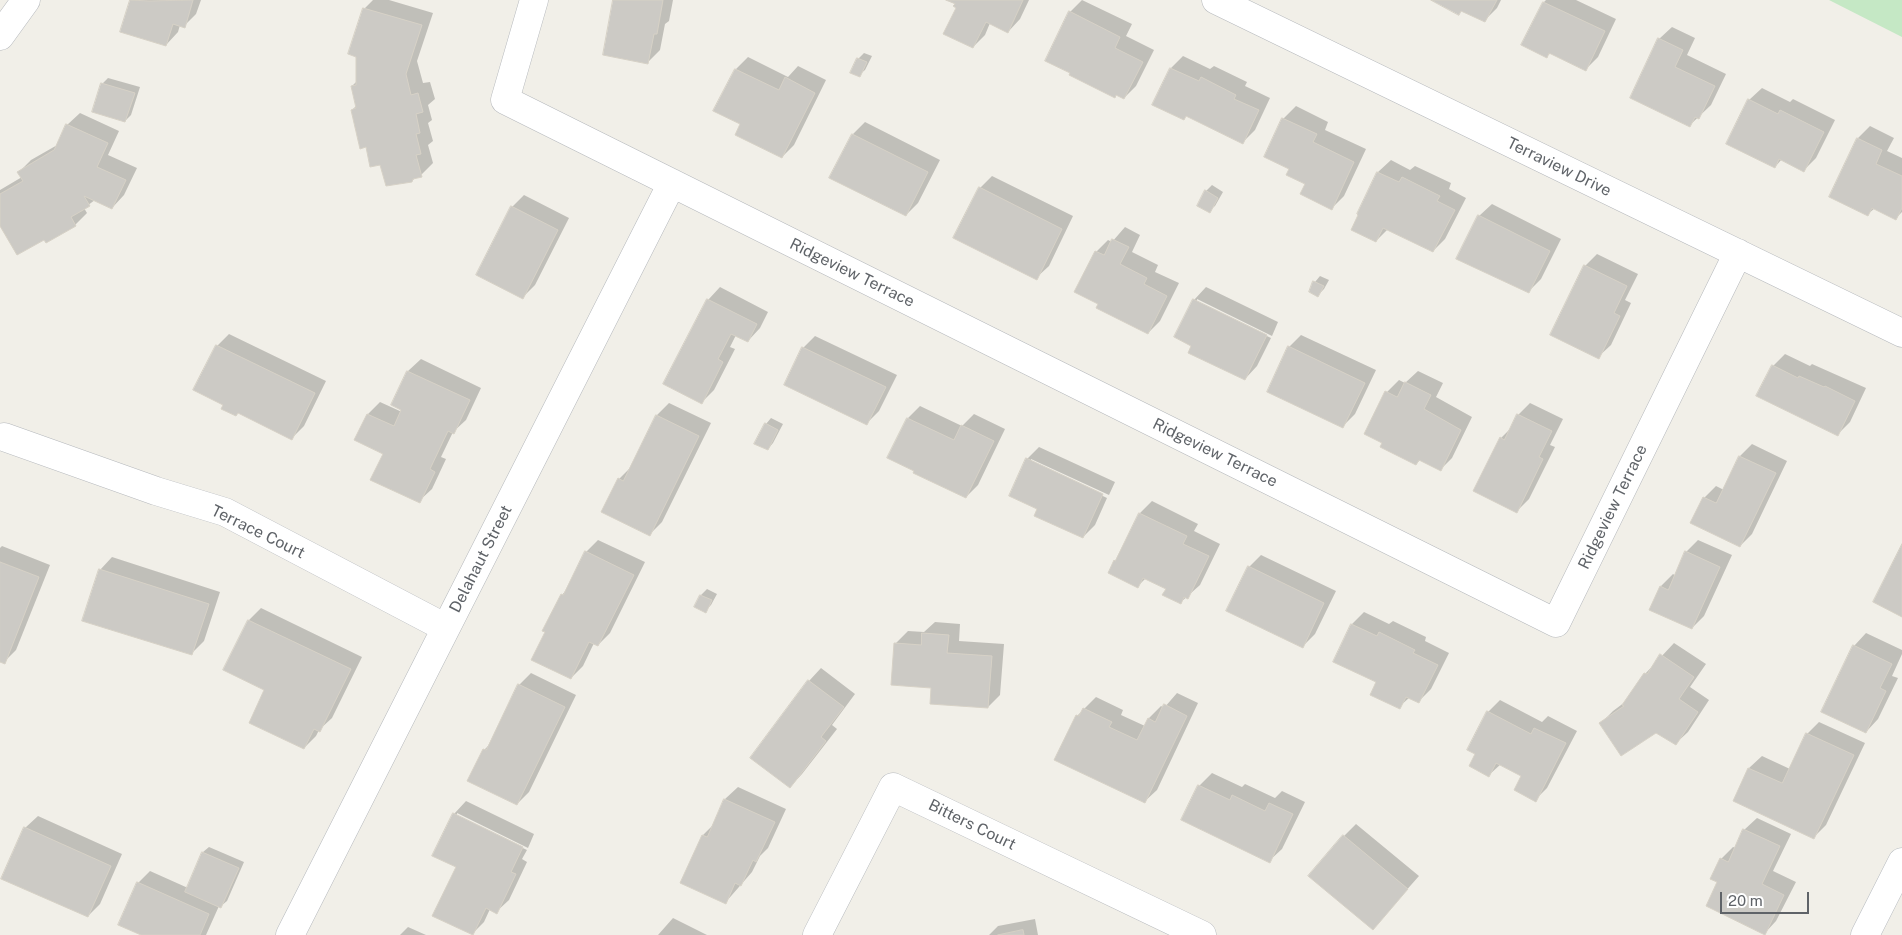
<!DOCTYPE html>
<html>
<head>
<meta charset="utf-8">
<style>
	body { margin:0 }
	#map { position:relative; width:1902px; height:935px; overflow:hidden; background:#f1efe8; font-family:"Public Sans",sans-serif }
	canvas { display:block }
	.scale { position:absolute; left:1720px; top:892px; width:89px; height:22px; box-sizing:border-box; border:2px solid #5f6368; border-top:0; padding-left:6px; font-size:15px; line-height:18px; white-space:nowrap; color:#5f6368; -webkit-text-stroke:4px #fff; paint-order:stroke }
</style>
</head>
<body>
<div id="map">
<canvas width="1902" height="935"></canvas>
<div class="scale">20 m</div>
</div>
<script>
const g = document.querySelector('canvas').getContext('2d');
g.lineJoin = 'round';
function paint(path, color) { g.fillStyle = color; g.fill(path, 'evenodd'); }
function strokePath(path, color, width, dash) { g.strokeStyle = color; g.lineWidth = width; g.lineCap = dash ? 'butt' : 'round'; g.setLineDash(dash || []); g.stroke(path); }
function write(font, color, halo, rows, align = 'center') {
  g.font = font + ' "Public Sans",sans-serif'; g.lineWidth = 4; g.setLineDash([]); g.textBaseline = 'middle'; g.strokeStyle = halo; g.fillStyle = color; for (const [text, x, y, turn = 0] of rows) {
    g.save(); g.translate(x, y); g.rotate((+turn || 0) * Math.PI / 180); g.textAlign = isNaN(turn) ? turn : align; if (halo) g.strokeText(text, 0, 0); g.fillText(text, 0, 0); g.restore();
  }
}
paint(new Path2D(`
	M1829,0H1902V37Z`), '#c5e8c5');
paint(new Path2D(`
	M131,0H201L196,14L184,26L180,25L178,32L166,45L122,31Z
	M373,0H389L433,13L417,61L423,83L430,82L435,99L428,105L432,120L428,123L433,141L428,145L433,163L421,175L416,177L412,181L381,163L367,146L352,110L357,105L352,86L357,81L364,9Z
	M614,0H673L669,21L665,24L660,50L648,62Z
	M949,0H1029L1020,19L1008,32L990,23L985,35L973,47L956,4Z
	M1082,0L1132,24L1126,36L1154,50L1136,86L1124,98L1117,94L1115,96L1070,12Z
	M1433,0H1501L1497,8L1485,20L1462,10L1459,13Z
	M1546,0H1576L1616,19L1598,57L1586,69L1551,53L1547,56L1544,2Z
	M1672,27L1695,38L1687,55L1726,74L1711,105L1690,125L1659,39Z
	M864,53L872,56L865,70L859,75L858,59Z
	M1183,56L1210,69L1214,66L1247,82L1245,86L1270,98L1255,130L1243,142L1187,115L1184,118L1154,104L1171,68Z
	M748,57L788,77L798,66L826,80L794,145L782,157L742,124L736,69Z
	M108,78L140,87L131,115L125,121L102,84Z
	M1762,88L1790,102L1793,99L1835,120L1816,158L1804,170L1782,159L1775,167L1749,100Z
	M1296,106L1328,122L1325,130L1366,149L1344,196L1332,208L1291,168L1265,156L1283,119Z
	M80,113L119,131L108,155L137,168L124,195L112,208L95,200L84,208L87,213L75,225L45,238L0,224V190L22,177L19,172L31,160L59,144L67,125Z
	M865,122L940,160L918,203L906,215L853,134Z
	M1870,126L1894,138L1887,151L1902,158V212L1896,218L1875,208L1868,214L1830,197L1858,138Z
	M1391,160L1410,170L1415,166L1451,183L1449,189L1466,198L1445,239L1433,251L1388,229L1376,241L1358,213L1378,172Z
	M992,176L1073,216L1049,266L1036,278L980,188Z
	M1212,185L1223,192L1215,206L1209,211L1206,191Z
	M524,195L569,218L535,285L523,297L512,207Z
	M1492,204L1561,239L1541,279L1529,291L1458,259L1479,216Z
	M1125,227L1140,235L1132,252L1158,265L1155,272L1179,283L1160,321L1148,333L1099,303L1096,252L1108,240L1112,242Z
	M1597,254L1638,274L1625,300L1631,303L1611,345L1598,357L1585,266Z
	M1320,276L1329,280L1324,289L1318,295L1315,282Z
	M720,287L768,312L760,328L748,341L736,335L730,347L735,349L714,390L702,402L708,300Z
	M1206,287L1278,322L1272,336L1197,299V302L1271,338L1257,366L1245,379L1193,345L1194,300Z
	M229,334L326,381L304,426L292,438L225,405L217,346Z
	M1301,335L1376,370L1355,414L1343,426L1289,347Z
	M815,336L897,375L879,411L867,423L803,348Z
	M1785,354L1810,366L1812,364L1866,388L1850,422L1838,434L1773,366Z
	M421,359L481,388L466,420L453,432L441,457L446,459L432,489L419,501L385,453L356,439L368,414L380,402L402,412L403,409L393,404L408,371Z
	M1418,371L1443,383L1436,397L1472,417L1452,458L1440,470L1420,460L1416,464L1384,442L1387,392L1399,380L1405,383Z
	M669,403L711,423L662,522L650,534L619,479L632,466L657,415Z
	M1530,403L1563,419L1550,445L1555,447L1529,499L1517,511L1501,438L1512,427L1518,415Z
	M920,406L962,426L974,414L1005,429L978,485L966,497L889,457L908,418Z
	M771,418L783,424L773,443L768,449L766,424Z
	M1752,444L1787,461L1752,534L1740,546L1704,498L1716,486L1724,490L1740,456Z
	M1039,447L1115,482L1109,495L1031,459V462L1107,498L1095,525L1083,537L1039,509L1027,459Z
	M1152,501L1198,524L1194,531L1220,544L1200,585L1181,602L1167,588L1146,578L1138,586L1115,561L1119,557L1140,513Z
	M598,540L645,562L610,633L598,645L594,643L583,666L571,678L546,632L562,595L567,589L586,552Z
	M1698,540L1732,555L1704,616L1692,628L1650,609L1661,586L1673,574L1676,576L1686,552Z
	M2,546L50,565L16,650L4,662L0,660V548Z
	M1261,555L1336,591L1315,634L1303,646L1249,567Z
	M112,557L220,592L204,641L192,653L100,570Z
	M707,589L717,594L711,605L705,611L695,606L701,595Z
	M261,608L362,657L332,718L319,730L316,736L304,748L266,689L225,669L249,620Z
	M1364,612L1389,624L1393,621L1426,637L1425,641L1449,653L1431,689L1419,701L1410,697L1399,707L1378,682L1334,661L1352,624Z
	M935,622L960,624L959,641L1004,644L1000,695L988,707L896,643L908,631L924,632Z
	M1866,633L1902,650V654L1892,676L1898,678L1878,719L1866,732L1823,711L1854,646Z
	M1674,643L1706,664L1690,687L1709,700L1688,732L1675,744L1656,731L1601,723L1613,711L1625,702L1645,674Z
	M821,668L855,694L832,725L837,729L802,774L790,787L752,758L809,681Z
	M531,673L576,695L529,792L517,804L484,750L491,743L519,685Z
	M1177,693L1198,703L1157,790L1144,802L1077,716L1096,697L1123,710L1121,715L1145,726L1149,718L1161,706L1164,708Z
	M1500,700L1542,722L1548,716L1577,731L1547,788L1535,800L1523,775L1501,764L1489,775L1477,754L1488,712Z
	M1819,722L1865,743L1826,825L1814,837L1734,800L1749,768L1762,756L1790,769L1807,734Z
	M1212,773L1242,787L1245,784L1275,798L1282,791L1305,802L1282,849L1269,861L1183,819L1199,786Z
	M738,787L786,809L768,848L760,856L752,872L725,903L681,882L703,835L713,825L725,799Z
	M466,801L534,834L528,848L457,813V816L527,850L522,859L527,862L509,900L496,912L490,909L484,922L472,934L458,866L434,855L454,814Z
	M38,816L122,854L100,904L88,916L25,828Z
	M1757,818L1791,834L1773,871L1796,882L1776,921L1764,934L1719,882L1721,859L1733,847L1736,848L1744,830Z
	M1356,824L1419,876L1373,928L1344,836Z
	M209,847L244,862L227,901L221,906H219L206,935H144L138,883L150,871L188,888L203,852Z
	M673,918L707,935H658Z
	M1035,919L1038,935H989L998,926Z
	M408,927L426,935H400Z`), '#0003');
const building = new Path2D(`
	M130,0L149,1L193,0L185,28L173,24L166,46L120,32Z
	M613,0H663L657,34H654L648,64L603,55Z
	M946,0H1023L1008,33L986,22L973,48L943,34L956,8L953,6L955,4Z
	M1431,0H1497L1485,22L1461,11L1459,15Z
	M1543,2L1605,31L1586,71L1549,53L1547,58L1521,45Z
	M363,8L422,25L406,74L411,95L418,93L423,112L416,114L420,133L416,134L421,154L416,155L422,177L413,179L412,182L386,186L380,165L370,167L366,147L360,149L351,110L356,108L351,86L356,85V57L348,54Z
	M1069,11L1120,37L1115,48L1143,62L1124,99L1116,95L1115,98L1069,75L1070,73L1045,61Z
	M1658,38L1683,50L1675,67L1715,86L1699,119L1695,117L1690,127L1630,98Z
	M857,58L867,62L860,77L850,73Z
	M1170,68L1199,81L1201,77L1236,95L1234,99L1259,110L1243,144L1186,116L1184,120L1152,105Z
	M735,69L779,90L785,77L815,93L782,158L735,135L740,124L713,111Z
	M101,83L135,93L125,122L92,112Z
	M1748,99L1778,114L1780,110L1824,132L1804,172L1779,159L1775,168L1726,144Z
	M1282,118L1317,134L1313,142L1354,162L1332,210L1300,194L1305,184L1286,175L1289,169L1264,157Z
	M66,124L108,143L97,167L126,180L112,209L84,196L90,206L71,217L76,226L46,243L44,240L17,255L0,226V194L23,181L17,172L54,150Z
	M852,134L928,172L906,216L829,178Z
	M1857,138L1882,150L1876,164L1902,176V208L1896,220L1872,208L1868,216L1829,197Z
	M1377,172L1399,182L1402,177L1440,196L1437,201L1455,210L1433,252L1383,228L1376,242L1351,230L1358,215L1357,214Z
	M979,187L1062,229L1037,280L953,238Z
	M1205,190L1218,198L1210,213L1197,206Z
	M511,206L558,230L523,299L476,275Z
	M1478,215L1550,251L1529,293L1456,259Z
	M1112,239L1129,247L1120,264L1147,278L1144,284L1167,296L1148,334L1096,308L1098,304L1074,292L1095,251L1104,255Z
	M1584,265L1627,286L1614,313L1620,316L1599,359L1550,335Z
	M1313,281L1324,286L1318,297L1309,292Z
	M707,299L757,324L748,342L731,334L718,359L723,362L702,404L663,384Z
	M1193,299L1267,335L1245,380L1188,353L1191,346L1174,337Z
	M216,345L315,393L292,440L238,413L236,416L221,409L223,405L193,390Z
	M1288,346L1365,383L1343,428L1267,392Z
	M802,347L886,387L867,425L784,385Z
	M1772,365L1798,378L1799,376L1824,387L1825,386L1855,401L1838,436L1756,396Z
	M407,371L470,400L454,434L448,431L430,469L435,472L420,503L370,480L383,454L354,440L367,414L394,426L401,410L391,405Z
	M1405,382L1431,395L1424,409L1461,430L1441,471L1419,460L1416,465L1380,447L1382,443L1364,434L1385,391L1397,397Z
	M1517,414L1552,431L1539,457L1543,459L1517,513L1473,491L1500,437L1504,440Z
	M656,415L699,436L650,536L601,512L618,478L623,481Z
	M907,418L954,440L961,425L994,441L966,498L913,473L914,471L887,458Z
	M765,423L778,430L768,450L754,444Z
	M1739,456L1776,473L1740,547L1690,523L1703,497L1716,503Z
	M1026,458L1103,494L1083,538L1034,516L1037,509L1009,496Z
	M1139,513L1187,536L1183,544L1209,556L1188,599L1184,597L1181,604L1162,595L1166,589L1143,578L1138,588L1108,573L1114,560L1115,561Z
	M1902,544V617L1873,602Z
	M585,551L634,575L598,646L589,642L571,679L531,660L545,632L542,631L561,594L563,595Z
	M1685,551L1720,567L1692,629L1649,610L1660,586L1668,590Z
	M0,562L39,577L5,664L0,662Z
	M1248,566L1324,603L1303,648L1226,611Z
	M99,569L209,604L192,655L82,621Z
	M700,595L712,600L706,613L694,607Z
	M248,620L351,669L320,732L314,729L304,749L249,723L264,690L223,670Z
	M1351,624L1377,636L1379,632L1415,650L1413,653L1438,665L1419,703L1406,697L1400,709L1370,695L1376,682L1333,662Z
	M922,633L949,635L947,653L992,656L988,708L930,704L931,688L891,685L894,643L921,645Z
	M1853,645L1892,664L1880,688L1886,691L1866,733L1821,712Z
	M1660,654L1694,677L1679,699L1698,712L1676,745L1656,733L1621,756L1599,723L1624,706L1622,705L1644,673L1647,674Z
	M808,680L844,707L821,737L826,741L790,788L750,758Z
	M518,684L565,707L517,805L467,781L483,749L486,750Z
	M1164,704L1187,716L1145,803L1054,760L1076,715L1079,716L1083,708L1112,722L1109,727L1137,740L1148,718L1155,722Z
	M1487,711L1531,734L1534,728L1566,743L1536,802L1514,790L1521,776L1496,763L1489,777L1469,766L1475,754L1467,750Z
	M1806,733L1854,755L1814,839L1733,801L1748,768L1782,783Z
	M1198,785L1230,800L1232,795L1265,811L1269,803L1293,814L1270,863L1181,820Z
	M724,799L775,822L756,862L753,860L741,886L735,883L726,904L680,883L702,835L707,837Z
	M453,813L523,847L511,872L516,874L497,914L486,908L473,935L432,916L456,867L432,856Z
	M24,827L111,866L88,917L1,879Z
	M1743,829L1780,846L1762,884L1784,895L1765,935L1706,906L1717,882L1710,879L1720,858L1728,862Z
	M1343,835L1408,889L1373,930L1308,876Z
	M202,852L239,868L221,908L185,892Z
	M137,882L209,914L200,935H141L118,925Z
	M1023,930L1024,935H998Z`);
paint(building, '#cccac5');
strokePath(building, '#d6d1c6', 1);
const street = new Path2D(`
	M534,0L505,100L1556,623L1738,253
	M1216,0L1902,333
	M0,36L26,0
	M4,437L156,491L225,512L446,628
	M290,935L672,183
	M817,935L893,787L1202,935`);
const secondary = new Path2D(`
	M1865,935L1902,862`);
strokePath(street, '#b5b8bc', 29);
strokePath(secondary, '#b6babf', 29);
strokePath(street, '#fff', 28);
strokePath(secondary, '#fff', 28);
write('16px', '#5f6368', '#fff', [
	["Terraview Drive",1559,167,26],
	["Ridgeview Terrace",852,273,26],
	["Ridgeview Terrace",1215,453,26],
	["Ridgeview Terrace",1613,507,-64],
	["Terrace Court",258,532,26],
	["Delahaut Street",481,559,-63],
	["Bitters Court",972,825,26]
]);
</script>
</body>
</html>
